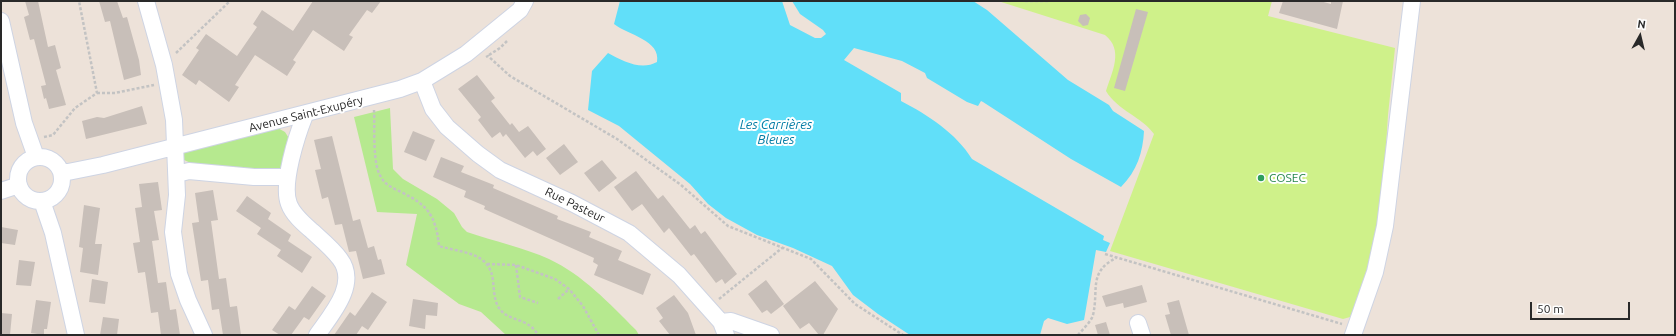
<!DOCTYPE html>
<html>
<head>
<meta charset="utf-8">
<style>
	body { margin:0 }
	#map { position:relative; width:1676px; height:336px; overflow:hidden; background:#ede2d9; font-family:Ubuntu,sans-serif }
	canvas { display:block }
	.frame { position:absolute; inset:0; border:2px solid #292929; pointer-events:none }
	.north { position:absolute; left:1620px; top:16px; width:40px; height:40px; -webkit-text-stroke:3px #fff; paint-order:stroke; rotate:8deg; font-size:11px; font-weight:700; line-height:16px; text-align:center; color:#292929 }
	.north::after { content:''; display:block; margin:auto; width:14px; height:18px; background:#292929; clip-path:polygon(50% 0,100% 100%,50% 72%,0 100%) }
	.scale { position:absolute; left:1530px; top:302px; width:100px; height:18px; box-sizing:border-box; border:2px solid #292929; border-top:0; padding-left:5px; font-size:12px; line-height:14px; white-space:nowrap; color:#292929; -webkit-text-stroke:3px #fff; paint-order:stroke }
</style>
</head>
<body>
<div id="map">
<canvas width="1676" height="336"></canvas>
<div class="frame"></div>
<div class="north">N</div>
<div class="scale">50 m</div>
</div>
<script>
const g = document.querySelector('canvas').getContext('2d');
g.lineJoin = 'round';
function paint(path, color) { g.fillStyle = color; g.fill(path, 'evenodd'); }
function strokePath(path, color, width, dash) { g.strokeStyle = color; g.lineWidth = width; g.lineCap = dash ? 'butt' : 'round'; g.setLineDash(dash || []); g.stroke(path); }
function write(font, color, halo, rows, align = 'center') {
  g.font = font + ' Ubuntu,sans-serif'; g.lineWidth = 4; g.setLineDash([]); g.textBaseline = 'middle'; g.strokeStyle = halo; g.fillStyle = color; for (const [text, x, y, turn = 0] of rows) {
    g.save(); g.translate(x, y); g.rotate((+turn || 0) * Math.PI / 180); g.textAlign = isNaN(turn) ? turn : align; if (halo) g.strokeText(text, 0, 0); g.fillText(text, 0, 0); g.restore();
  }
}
paint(new Path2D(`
	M390,108L393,169L403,179L437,199L454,213L462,227L467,232C493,241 525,248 549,259C583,275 609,303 636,330L639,335H506L481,312L459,304L406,265L417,214L377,212L354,117Z
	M276,127L285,132L290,140L288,161L280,171L191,163L184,160V152Z`), '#b6e98f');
paint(new Path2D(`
	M998,1H1272L1268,16L1395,48L1388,115L1381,221L1370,271L1350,317L1343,319L1110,251L1154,134C1142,117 1117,110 1106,91C1112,72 1124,50 1105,35Z`), '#cff18a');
paint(new Path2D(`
	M620,1H782L790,25L815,38H821L826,34L823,30L800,14L792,1H973L987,10L1068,80L1109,105L1113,111L1144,131C1143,152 1137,171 1121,187L1071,159L983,102L981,101L978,106L967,102L927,78L925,73L902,61L854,48L844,60L901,93V101C928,115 956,133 972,159L1104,236L1103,240L1110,243L1106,252L1096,250L1084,320L1067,324L1048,318L1044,321L1040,335H910L878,314L853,295L832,266L793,248L757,235L726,218L708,204L690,184L619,126L588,110L592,71L608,53C623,61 641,71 657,62C661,40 628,35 614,24Z`), '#61dff9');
paint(new Path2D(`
	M25,1H38L48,47L55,45L61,68L56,70L66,105L49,109L46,98L44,99L41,86L46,85L34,39L30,40L24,17L29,15Z
	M99,1H117L123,18L127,17L139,60L141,75L124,80L110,21L105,22Z
	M313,1H381L372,13L367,10L349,35L353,37L344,51L313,30L293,60L296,62L287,76L255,55L235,85L239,87L229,102L199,80L196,85L182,75L199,50L196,48L206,34L237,56L257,27L253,24L262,10L293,31Z
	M1283,1H1320L1331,4V1H1343L1337,29L1279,13Z
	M1136,9L1148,12L1125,91L1114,88Z
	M1086,14L1090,18L1088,25L1083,26L1078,21L1080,15Z
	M477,75L495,98L491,101L510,125L512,123L519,132L528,126L546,149L537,156L533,151L525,158L506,134L503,137L500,132L492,138L478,120L481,117L458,89Z
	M142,106L147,124L86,139L82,121L97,117L104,118Z
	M413,131L435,140L426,161L404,152Z
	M332,136L353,221L360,219L368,248L374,246L378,260L381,259L385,274L363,279L356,251L349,252L342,224L335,225L328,197L322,199L315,170L321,169L314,140Z
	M564,144L578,162L560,175L546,158Z
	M441,157L464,166L461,172L494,185L493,188L558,216L557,219L591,232L589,237L622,251L618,260L651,274L643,295L594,275L598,265L593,262L594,258L484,209L485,206L464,197L466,191L433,177Z
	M602,160L617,178L599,192L584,173Z
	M636,171L658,199L663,195L690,229L695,225L701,234L705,231L737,274L725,284L722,279L716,283L694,254L691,256L669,228L664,233L642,204L632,211L614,187Z
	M158,182L162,210L154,211L159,240L152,241L158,283L166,282L170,310L176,309L180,335H161L158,312L151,313L145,272L138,273L133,243L140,242L135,208L142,207L139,184Z
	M213,190L218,220L211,221L219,279L226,278L230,307L237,306L241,335H223L219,309L212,310L208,280L201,281L192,223L199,222L195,193Z
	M247,196L271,213L268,219L291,235L288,241L312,257L302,273L277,256L281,250L257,234L261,228L236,211Z
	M84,205L100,208L95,244H102L98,275L80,272L83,248L79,247Z
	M1,227L18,230L15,245L1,243Z
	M19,260L35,262L31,286L16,285Z
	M92,279L108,282L105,304L89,302Z
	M766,280L784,304L771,314L767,310L762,313L748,294Z
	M815,281L838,309L823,335H819L809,323L800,329L783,306Z
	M1142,285L1147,302L1124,308L1123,303L1106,307L1102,296Z
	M312,286L326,296L309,320L304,317L291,335H280L272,330L289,306L295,310Z
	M372,292L387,302L368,330L362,326L356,335H334L350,312L355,316Z
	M674,295L688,313L696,335H670L659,321L663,318L656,308Z
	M413,299L438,303L437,316L426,315L425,329L409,326Z
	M36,300L51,302L47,329H44V335L31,333Z
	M1179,300L1189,335H1171L1165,315L1170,314L1167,303Z
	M1,313L12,314L10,335H1Z
	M103,317L119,319L117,335H100Z
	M1106,322L1110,335H1098L1095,325Z`), '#c8bfb9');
const minor = new Path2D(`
	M146,1L164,65L174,120L177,195L173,232L179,274L188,300L204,335
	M1,21L24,123L36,157
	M422,81L433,109L447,127L478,154L500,170L572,203L629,233L679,275L721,322L726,335
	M305,115C297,135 281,184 289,204C293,215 304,224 312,231C322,240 333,249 340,259C359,284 331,315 317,335
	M18 179a22 22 0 1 1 44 0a22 22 0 1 1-44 0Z
	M61,172H68L103,165L400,89L422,81L466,54L520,10L525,1
	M177,174L189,171L254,177H287
	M1,191L19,185
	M42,201L53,233L76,335
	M721,322L731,321L771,335
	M1138,323L1142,335
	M1353,335L1375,272L1385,226L1412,1`);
strokePath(minor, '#ced4e3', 18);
strokePath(new Path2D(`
	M1025,1H1048
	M176,53L230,1
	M489,55L500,48L507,41
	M486,57L488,56L510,76L617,139L681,185L728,226L811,259L855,304L903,335
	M97,93H115L154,85
	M374,110C375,127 372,164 381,177C385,185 393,188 401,192C428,205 436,216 439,246C461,253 490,251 493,281C494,289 494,301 499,308C508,322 528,317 538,335
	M44,137L53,135L75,108L97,93L79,1
	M1105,254L1342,324
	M487,264L516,265L555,279L569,289L583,306L599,335
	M516,265L520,297L538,303
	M558,299L569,289
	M719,299L782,248
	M1078,335C1082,330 1091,322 1093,315C1099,290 1088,272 1116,258`), '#c3c3c3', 2.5, [3, 2]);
strokePath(minor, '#fff', 16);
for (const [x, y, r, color] of [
	[1261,178,4,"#2e9e5b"]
]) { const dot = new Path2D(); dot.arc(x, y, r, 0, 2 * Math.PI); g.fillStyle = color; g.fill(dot); strokePath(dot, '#fff', 1.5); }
write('12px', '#292929', '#fff', [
	["Avenue Saint-Exupéry",306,114,-14],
	["Rue Pasteur",575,205,26]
]);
write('12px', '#27864d', '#fff', [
	["COSEC",1269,178]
], 'left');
write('italic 13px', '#017ba4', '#fff', [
	["Les Carrières",776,125],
	["Bleues",776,140]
]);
</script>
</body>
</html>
